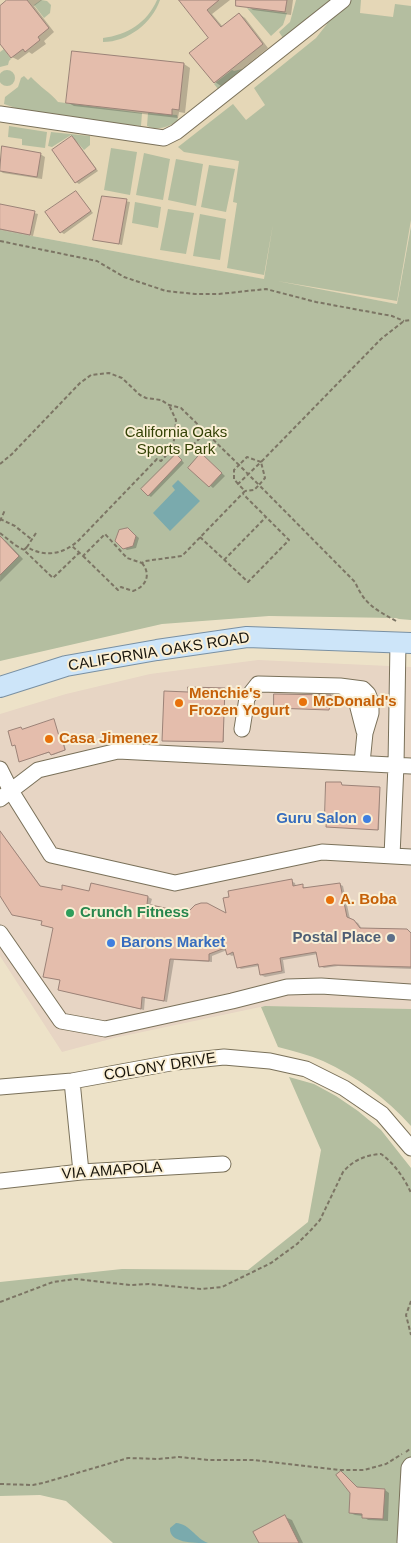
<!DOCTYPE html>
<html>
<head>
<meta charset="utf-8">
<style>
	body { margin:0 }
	canvas { display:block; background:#ede2c8 }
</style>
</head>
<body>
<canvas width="411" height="1543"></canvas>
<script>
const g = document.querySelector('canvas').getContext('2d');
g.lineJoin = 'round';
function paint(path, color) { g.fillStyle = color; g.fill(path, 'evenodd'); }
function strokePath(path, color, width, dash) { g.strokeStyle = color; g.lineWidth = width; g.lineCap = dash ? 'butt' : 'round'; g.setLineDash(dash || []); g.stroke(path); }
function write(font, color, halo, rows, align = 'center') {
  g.font = font + ' Helvetica,sans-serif'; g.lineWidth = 4; g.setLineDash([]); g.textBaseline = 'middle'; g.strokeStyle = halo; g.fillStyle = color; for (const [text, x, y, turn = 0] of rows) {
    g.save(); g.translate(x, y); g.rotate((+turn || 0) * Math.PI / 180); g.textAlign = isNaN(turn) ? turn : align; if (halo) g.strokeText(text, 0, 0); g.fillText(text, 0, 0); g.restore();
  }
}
paint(new Path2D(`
	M258,660L411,667V1009L265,1006L114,1038L62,1052L0,956V714L66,694L150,674Z`), '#e7d5c4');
paint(new Path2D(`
	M0,0H411V226L397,304L0,230Z`), '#e5d7b7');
paint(new Path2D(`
	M41,0L47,1L51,5L50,13L44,18L34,5Z
	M157,0H160C152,23 128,42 103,42V38C127,35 147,23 157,0Z
	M296,0H330L283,38L279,32L290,22Z
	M350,0H361L360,13L393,17L395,4L411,6V220L397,301L277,281L397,304L411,226V620L399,619L396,618L269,616L162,624L0,661V230L264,279L273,224L264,275L227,268L237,203L233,202L239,161L184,152L178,147L233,104L246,120L265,105L254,88L316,38L327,24L325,19Z
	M247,8L287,13L283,25L271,36Z
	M4,49L11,59L9,61L8,65L0,67V52Z
	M242,69L243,70L218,89L214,84L232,70L234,71Z
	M-1 78a8 8 0 1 1 16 0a8 8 0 1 1-16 0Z
	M24,76L28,80L31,77C40,87 51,93 58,102L142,113L141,126L36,115L4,104L5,97L18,87L21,78Z
	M148,113L177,115L178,121C168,127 158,131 147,126Z
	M9,126L47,132L45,148L22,145V139L8,137Z
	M51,132L90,136V145L84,150L71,135L52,147L48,146Z
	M111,148L137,152L130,195L104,190Z
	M144,153L170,159L163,200L136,195Z
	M176,159L203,164L196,206L168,200Z
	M209,165L235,169L226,212L201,207Z
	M135,202L161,207L158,228L132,223Z
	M168,209L194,213L186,254L160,250Z
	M200,214L226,219L220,260L193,256Z
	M265,1006L411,1009V1126C387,1099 356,1076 323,1061C309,1055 293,1051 278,1047L261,1007Z
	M289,1077L314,1084L336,1096L358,1111L381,1130L411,1168V1543H113L66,1501L40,1495L0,1496V1282L122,1269L248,1270L308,1222L321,1150Z`), '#b4bea0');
paint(new Path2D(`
	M178,480L200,501L170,531L153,513L175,490L172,486Z
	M176,1523C190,1524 195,1538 208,1543C193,1543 169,1543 170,1528Z`), '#7aaaad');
paint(new Path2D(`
	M9,0H42L34,6L54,32L44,41L46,44L32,54L29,52L18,60L12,57L0,42V8Z
	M180,0H230L212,14L223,27L239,14L245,18L268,48L221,86L215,82L209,38Z
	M237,0H293L291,15L253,10Z
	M73,52L184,64L190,68L185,113L179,112L178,118L74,106L67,102Z
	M72,137L75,139L98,171L79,184L76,182Z
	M3,147L40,154L45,157L42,179L3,173L0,171Z
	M76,193L93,213L64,234L61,232Z
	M103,197L130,202L122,245L94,239Z
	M0,205L38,214L33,236L0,230Z
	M202,455L225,476L213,488L190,468Z
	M179,457L184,463L151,497L148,495Z
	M128,529L139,538L136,548L127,550L124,548Z
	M1,538L6,541L23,559L0,582Z
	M224,689V742L165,741L189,693Z
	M54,721L59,737L62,736L66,750L53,755L51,752L20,761L16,745H13L21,728L23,730Z
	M341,784L343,786L380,789L379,830L329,827L326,813Z
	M0,831L42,888L63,892L90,893L92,884L148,897L152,899L150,906L187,915H228L291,881L295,883L296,887L302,886L306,888L339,884L343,886L350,919L358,923L362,929L407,930L411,933V969L338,966L324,968L320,966L318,954L283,960L285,973L265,977L261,975L259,966L241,969L238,967L235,954L232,956L228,954L227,950L212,956V962L174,960L167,1002L145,998L144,1010L63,991L59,989L61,980L44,976L54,928L42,925L43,921L17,916L0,894Z
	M341,1473L359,1489L385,1490L389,1493L388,1521L368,1520L363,1516L355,1515L350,1513L351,1493Z
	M285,1517L292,1520L303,1543H260Z`), '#0003');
const building = new Path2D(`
	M7,0H27L49,28L38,37L40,40L25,52L23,49L11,58L0,44V6Z
	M179,0H219L207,10L221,27L239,13L263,44L214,83L189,53L208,38Z
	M236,0H287L285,12L236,6Z
	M72,51L184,63L179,110L172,109V115L66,103Z
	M72,136L96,169L75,183L52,150Z
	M2,146L41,153L37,177L0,171Z
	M76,191L91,211L60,233L45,212Z
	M102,196L127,199L119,244L93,240Z
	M0,204L35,211L30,235L0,229Z
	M201,453L222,473L209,487L188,468Z
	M176,454L182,460L148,496L141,489Z
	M128,528L136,536L133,546L123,549L115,541L119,530Z
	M0,536L19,556L0,575Z
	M188,687L225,688L223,742L162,741L164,691L188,692Z
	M274,694L331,695V706H330L329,710L274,708Z
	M54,719L59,736L61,734L65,750L51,755L49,752L19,762L15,745L12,746L8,731L21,727L22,729Z
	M326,782H341L342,785L380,787L378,830L326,827L327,814H325Z
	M0,831L40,886L62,890V885L89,891L91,883L148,896L147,904L187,913L195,905L201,903H207L226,913L223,898L229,897L228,891L292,879L293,886L303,884V888L340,883L347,917L354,920L360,928L407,929L411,933V967L334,965L319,967L316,952L280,958L282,971L260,975L258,964L237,968L233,952L227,955L225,948L209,954V961L170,959L164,1001L142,997L141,1009L58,990L60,980L43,977L53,928L41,925L42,921L12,915L0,896Z
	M341,1471L357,1487L385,1489L383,1519L362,1518V1514L349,1513L350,1493L336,1475Z
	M285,1515L299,1543H259L253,1532Z`);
paint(building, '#e4bdac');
strokePath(building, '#9c8378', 1);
const minor = new Path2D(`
	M0,114L164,138L176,132L343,0
	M344,688L355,696L364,731
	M242,729L247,698L258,684L340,686L363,689L368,694L371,702V713L365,733L362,763
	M0,769L11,791L51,855L175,883L322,852L411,857
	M0,799L38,770L118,751L411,766
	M392,856L396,765L398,642
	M0,933L61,1021L105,1029L232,1001L287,987L321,986L411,992
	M72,1081L81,1172
	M0,1087L72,1081L176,1062L224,1057L270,1061L306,1069L344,1088L382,1114L411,1148
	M0,1181L81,1172L223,1164
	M411,1465L409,1468L405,1542L411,1543`);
const major = new Path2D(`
	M0,687L66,666L157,650L247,637L411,643`);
strokePath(minor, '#7a715a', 17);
strokePath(major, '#7990a3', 22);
strokePath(new Path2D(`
	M0,241L97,261L124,277L166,291L195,294H219L266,289L316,302L392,316L404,321
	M188,450L206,432
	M0,464L12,454L80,383L91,375L109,373L122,378L140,395L146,398L161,400L169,405L181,408L239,465L247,457L261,462L238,484L245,491L182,556L145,561L142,563L127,558L105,534L83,556L72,546
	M238,484L234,479V470L239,465L259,485L254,490L245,491
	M0,519L15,526L31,539
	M0,521L5,510
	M0,533L15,545L24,550
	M36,533L27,547C45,558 64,554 79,540L157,459L161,461L172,449L175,435L176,420L169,405
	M200,537L248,582L289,540L243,494
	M27,547L24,550L27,553L53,578L79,553
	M83,556L118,590L121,587L133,591C147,586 151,574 142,563
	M224,560L266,517
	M396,621C375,609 365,605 355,582L259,485L265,478L261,462L381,339L404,321L411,320
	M411,1301L406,1315L411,1335
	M0,1302L53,1282L75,1279L130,1285L149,1284L201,1289L222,1287L271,1263L297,1244L311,1230L320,1220L343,1172C353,1160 366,1155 381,1154C394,1163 405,1179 411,1193
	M406,1452L411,1448
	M0,1484L33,1485L43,1483L128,1458L158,1459L179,1457L209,1460H254L339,1470H364L386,1464L402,1454`), '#7c7564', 2, [4, 2.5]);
strokePath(minor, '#fff', 15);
strokePath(major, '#cde5f9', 20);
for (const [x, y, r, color] of [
	[303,702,5,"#e8710a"],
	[179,703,5,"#e8710a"],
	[49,739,5,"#e8710a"],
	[367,819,5,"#3f7fe0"],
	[330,900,5,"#e8710a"],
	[70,913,5,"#2e9e5b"],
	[391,938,5,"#5c6f8a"],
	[111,943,5,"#3f7fe0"]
]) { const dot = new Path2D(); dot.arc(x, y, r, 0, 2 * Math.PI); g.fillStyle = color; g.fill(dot); strokePath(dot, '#faefd5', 2); }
write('15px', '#334105', '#faefd5', [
	["California Oaks",176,433],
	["Sports Park",176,450]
]);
write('15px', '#19150c', '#faefd5', [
	["CALIFORNIA OAKS ROAD",159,652,-9],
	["COLONY DRIVE",160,1067,-9],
	["VIA AMAPOLA",112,1171,-4]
]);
write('bold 15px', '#c56008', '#faefd5', [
	["Menchie's",189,694],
	["Frozen Yogurt",189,711],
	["McDonald's",313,702],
	["Casa Jimenez",59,739],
	["A. Boba",340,900]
], 'left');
write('bold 15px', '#366cbe', '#faefd5', [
	["Guru Salon",357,819],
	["Barons Market",121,943,"left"]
], 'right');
write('bold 15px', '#27864d', '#faefd5', [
	["Crunch Fitness",80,913]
], 'left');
write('bold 15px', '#4e5e75', '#faefd5', [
	["Postal Place",381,938]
], 'right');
</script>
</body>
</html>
